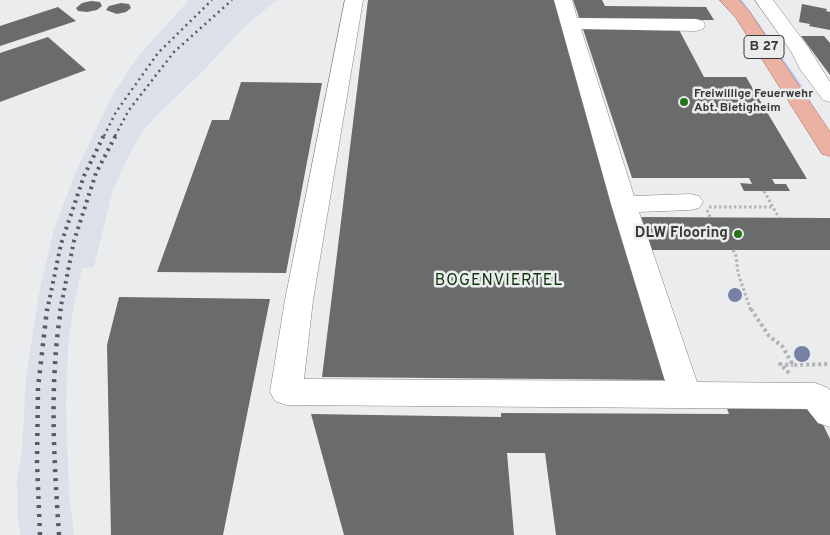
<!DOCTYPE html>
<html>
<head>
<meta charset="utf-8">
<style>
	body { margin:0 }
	canvas { display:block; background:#ebecee }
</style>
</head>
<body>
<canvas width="830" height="535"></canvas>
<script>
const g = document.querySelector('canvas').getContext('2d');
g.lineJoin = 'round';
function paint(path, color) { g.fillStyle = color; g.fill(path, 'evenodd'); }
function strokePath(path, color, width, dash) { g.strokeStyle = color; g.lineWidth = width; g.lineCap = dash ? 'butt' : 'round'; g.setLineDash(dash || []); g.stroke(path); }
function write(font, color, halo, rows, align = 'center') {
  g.font = font + ' Overpass,sans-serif'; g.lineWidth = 5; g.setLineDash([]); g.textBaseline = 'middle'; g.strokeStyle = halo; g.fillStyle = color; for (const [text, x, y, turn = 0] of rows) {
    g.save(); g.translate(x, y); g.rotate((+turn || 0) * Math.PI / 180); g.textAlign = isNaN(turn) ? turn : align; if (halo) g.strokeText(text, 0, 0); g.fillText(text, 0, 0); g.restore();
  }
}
paint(new Path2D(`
	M189,0H277L243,28L203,71L155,117L140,135L125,163L112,193L94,267L82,268L72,316L68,347L66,408L69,492L74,535H21L18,521L17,481L22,451L26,379L39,293L54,229L77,169L112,96L139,55Z`), '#dce0e9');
paint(new Path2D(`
	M736,0H742L750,11L811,99L806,97Z`), '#b7cdfc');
paint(new Path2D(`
	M368,0H557L665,380L322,377Z
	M573,0H602L605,6L706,7L714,20H580Z
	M91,1L100,2L102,6L97,10L87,12L78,11L76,8L82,3Z
	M121,3L129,4L131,8L126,12L117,14L106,10L109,6Z
	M802,4L827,9L826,11L830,12V30L809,26L810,24L799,22Z
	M58,7L76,21L0,46V26Z
	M582,26H677L704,77H746L807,179H772L775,184H786L790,191H744L740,183L752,184L749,178H632Z
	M801,36H824L830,43V75Z
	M48,37L86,70L0,102V53Z
	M241,82L322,83L286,273L157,272L212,120H229Z
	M641,217L830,218V250H652Z
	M119,297L270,299L223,535H111L107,345Z
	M726,406H814L830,439V535H556L545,453H507L514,535H344L311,414L501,417V413L729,414Z`), '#6a6b6c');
const minor = new Path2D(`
	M345,0H363L313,300L304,379L665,381L611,204L554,0H572L577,18L696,19L703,21L705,25L703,29L696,31L581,29L634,196L690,194L699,196L703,202L699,208L690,210L639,212L697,382L815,383L826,387L830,390V427L818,423L807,409L286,405L275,401L270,392L285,300Z
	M755,0H773L808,47L830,82V102L823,100L800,69L791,51Z`);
const major = new Path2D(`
	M720,0H739L749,11L830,132V156L822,154L736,18Z`);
strokePath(minor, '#838385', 1);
strokePath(major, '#a46556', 1);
strokePath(new Path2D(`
	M764,191L779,218
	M709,207H773
	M707,210L710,217
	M733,250L736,256L738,273L751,311`), '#b2b3b4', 3, [2.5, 2.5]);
strokePath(new Path2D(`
	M751,309L769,336L782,346L793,365L830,364
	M789,373L780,364L793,365`), '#b2b3b4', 4, [3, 3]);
paint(minor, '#fff');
paint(major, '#ebb1a3');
strokePath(new Path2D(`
	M104,136L116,112L158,53L212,0
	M115,136L129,110L174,52L232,0`), '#5a5a5b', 2.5, [2, 4]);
strokePath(new Path2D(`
	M47,311L61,244L84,176L104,135
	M60,311L74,241L96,173L116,135`), '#5a5a5b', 4, [2.5, 4.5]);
strokePath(new Path2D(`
	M40,535L37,462L38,388L47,309
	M59,535C54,460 49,384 61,309`), '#5a5a5b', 4.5, [3, 6]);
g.fillStyle = '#7582a5';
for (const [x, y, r] of [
	[735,295,7],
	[802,354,8]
]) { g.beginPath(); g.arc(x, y, r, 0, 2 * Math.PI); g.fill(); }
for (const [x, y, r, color] of [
	[684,102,5,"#267318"],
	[738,234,5,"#267318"]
]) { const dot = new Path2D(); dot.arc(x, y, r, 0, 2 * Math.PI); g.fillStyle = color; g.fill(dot); strokePath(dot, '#ebecee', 2); }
write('bold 12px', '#383839', '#ebecee', [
	["Freiwillige Feuerwehr",694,95],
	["Abt. Bietigheim",694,109]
], 'left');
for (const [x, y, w] of [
	[764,47,40]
]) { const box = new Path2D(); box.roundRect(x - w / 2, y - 11.5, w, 23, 4); g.fillStyle = '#ebecee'; g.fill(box); strokePath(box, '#383839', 1); }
write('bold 14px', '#383839', null, [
	["B 27",764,47]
]);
write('bold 15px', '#383839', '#ebecee', [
	["DLW Flooring",728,234]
], 'right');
g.letterSpacing = '1px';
write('16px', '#0f3309', '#ebecee', [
	["BOGENVIERTEL",499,282]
]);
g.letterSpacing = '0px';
</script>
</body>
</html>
